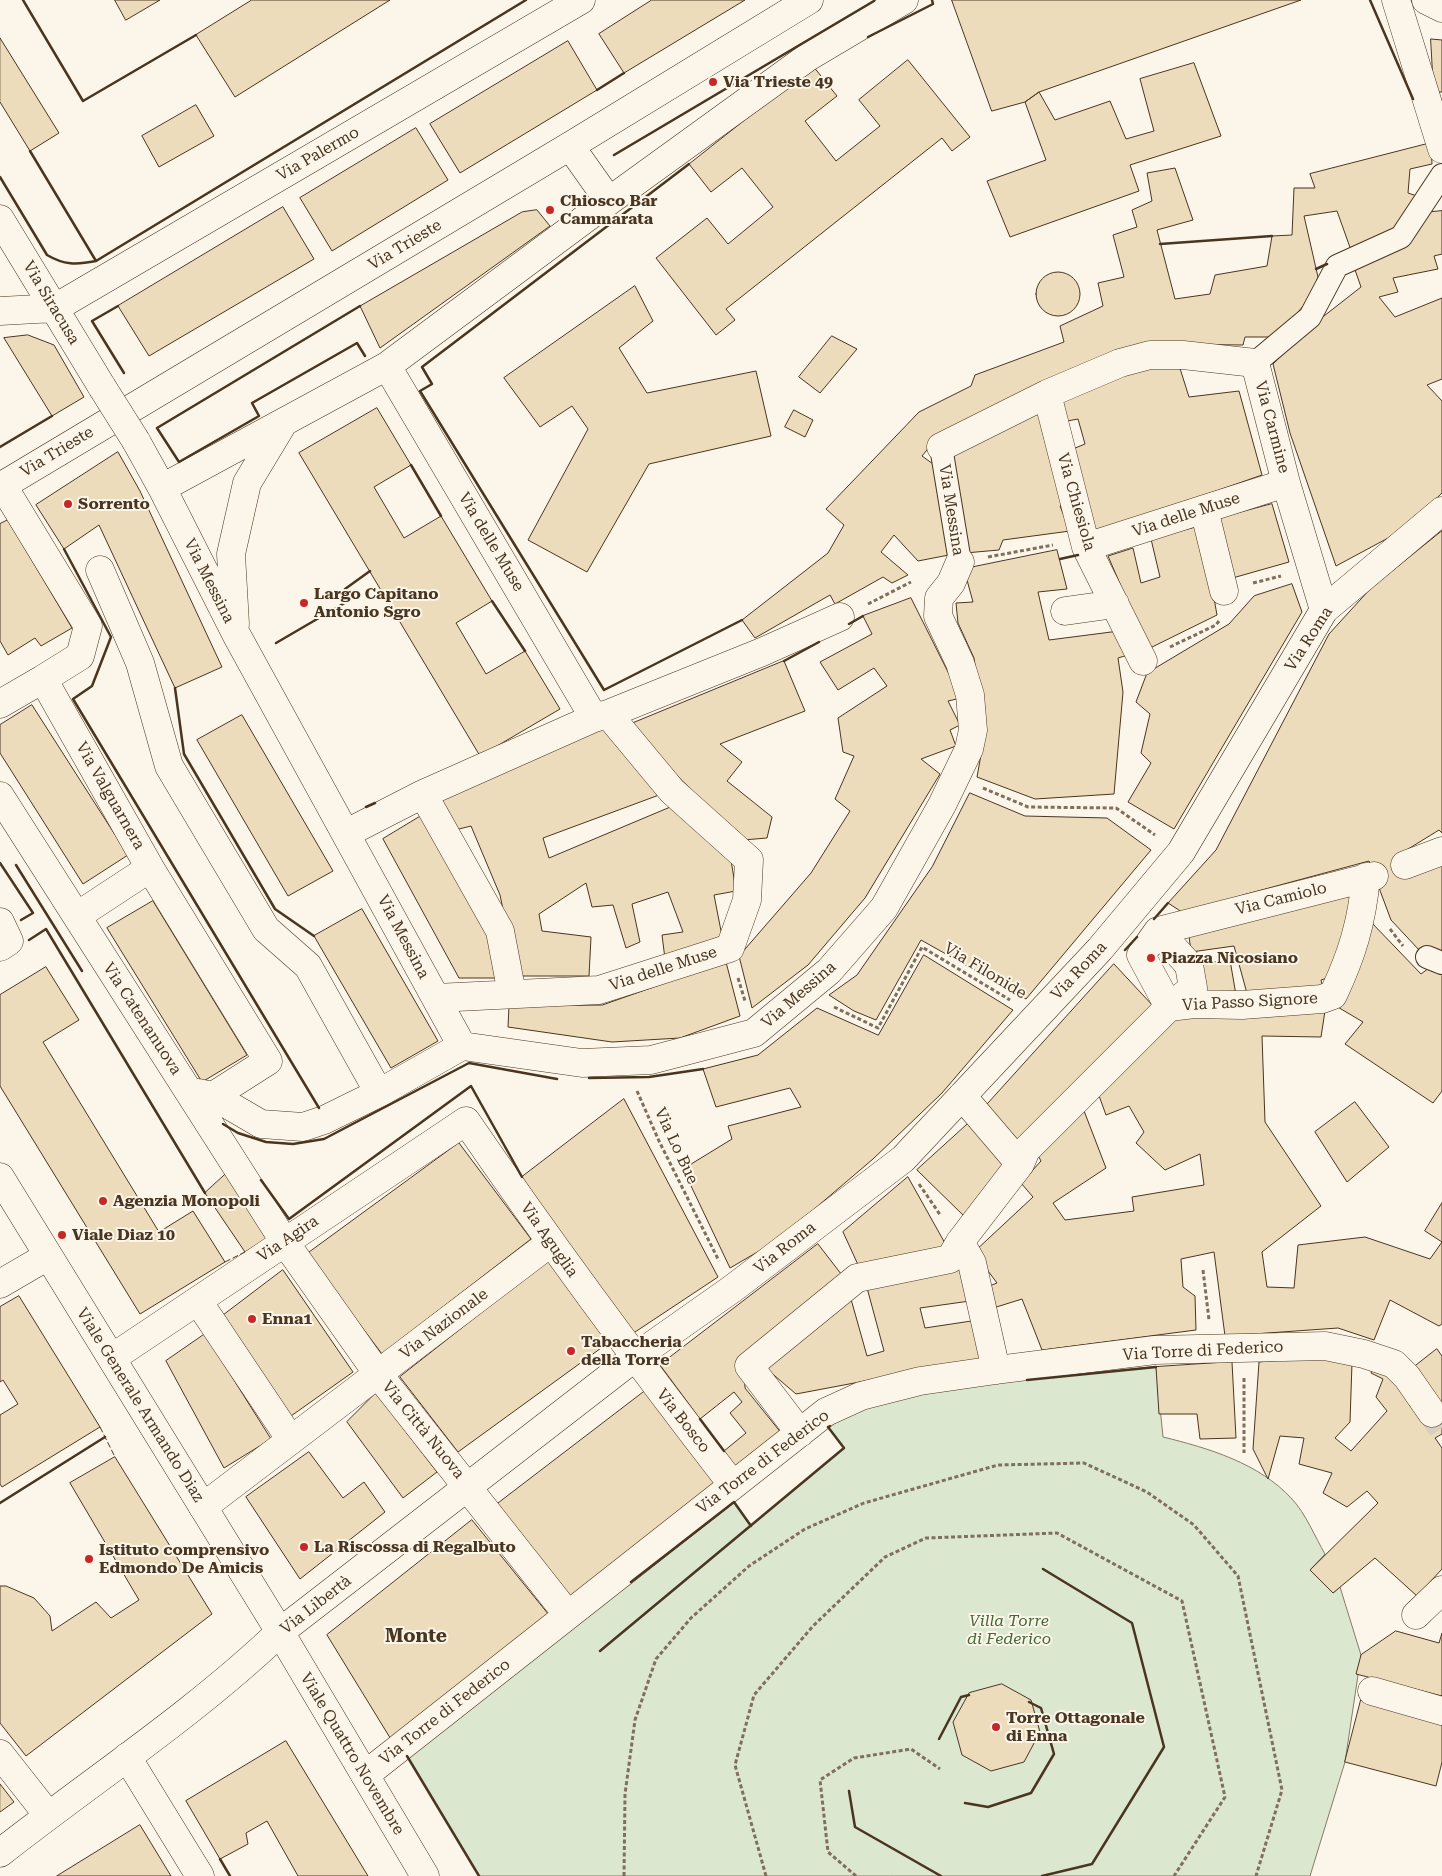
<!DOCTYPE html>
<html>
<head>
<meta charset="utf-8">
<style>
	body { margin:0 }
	canvas { display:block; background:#fbf6e9 }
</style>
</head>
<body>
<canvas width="1442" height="1876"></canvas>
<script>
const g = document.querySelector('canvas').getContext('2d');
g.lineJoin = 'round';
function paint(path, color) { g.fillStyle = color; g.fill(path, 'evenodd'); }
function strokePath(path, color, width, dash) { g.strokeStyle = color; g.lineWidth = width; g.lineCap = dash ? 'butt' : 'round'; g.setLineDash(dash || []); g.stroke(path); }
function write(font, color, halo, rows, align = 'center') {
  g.font = font + ' "Roboto Serif",serif'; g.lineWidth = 4; g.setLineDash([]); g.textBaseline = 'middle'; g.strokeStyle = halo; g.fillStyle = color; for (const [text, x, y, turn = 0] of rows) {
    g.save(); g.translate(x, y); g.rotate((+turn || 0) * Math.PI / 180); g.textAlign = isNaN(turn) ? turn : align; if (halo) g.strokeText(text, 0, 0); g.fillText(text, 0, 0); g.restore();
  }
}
const green = new Path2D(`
	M1156,1367L1163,1437C1208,1448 1259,1463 1292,1499C1306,1514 1315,1537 1325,1554L1310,1570L1333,1593L1340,1587L1361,1655L1345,1762L1310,1876H479L407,1756L734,1502L751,1525L844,1448L828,1427L866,1406L920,1390Z`);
paint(green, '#dce7d0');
strokePath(green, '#887966', 1);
const building = new Path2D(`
	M115,0H160L126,20Z
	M252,0H390L235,97L196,35Z
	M652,0H745L624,73L599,34Z
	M952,0H1301L1039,92L1025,102L992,111Z
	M0,38L59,133L30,151L0,102Z
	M1431,39L1442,40V92H1434Z
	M568,41L597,90L460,173L430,124Z
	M908,60L970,137L952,151L942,138L726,309L735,320L716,335L656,258L707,218L728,244L773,207L742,168L711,192L689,164L813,66L837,96L805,121L836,161L880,126L859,100Z
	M1194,63L1221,136L1130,165L1139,191L1010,237L987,181L1046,160L1025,102L1039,92L1055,120L1110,101L1126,139L1154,131L1140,79Z
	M196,105L214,136L159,167L142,136Z
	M416,128L448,180L332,251L300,198Z
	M1431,143L1432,164L1410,169L1408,193L1420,197L1394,234L1352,253L1337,211L1304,216L1318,277L1309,299L1289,323L1269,337H1245L1243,345L1145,344L935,440L922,456L940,469L954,554L918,561L894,535L881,552L908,575L892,583L883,577L835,604L830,595L755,638L742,620L828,553L844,525L826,509L919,412L971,386L975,375L1064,342L1060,326L1103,306L1098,283L1124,277L1113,235L1137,227L1132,210L1152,201L1147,173L1175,168L1193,220L1157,230L1175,299L1210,294L1215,275L1267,266L1272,236L1292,235L1294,188H1315L1310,174Z
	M283,207L314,259L149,356L118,306Z
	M537,210L550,226L380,348L360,306L522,212Z
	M1442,211V254L1434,256L1438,269L1393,278L1398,292L1379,297L1395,317L1442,298V379L1427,385L1442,401V493L1403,530L1336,566L1290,433L1273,364L1315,323L1361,287L1353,264L1430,212Z
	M1036 294a22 22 0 1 1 44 0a22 22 0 1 1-44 0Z
	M635,286L653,321L619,348L647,393L756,371L771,436L649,464L587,572L528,540L588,429L572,406L540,427L504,378Z
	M28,335L54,345L84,397L52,416L4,338Z
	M832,336L857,349L820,393L799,377Z
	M1178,362L1189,397L1239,391L1262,475L1090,535L1068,451L1085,444L1078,419L1062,422L1057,399L1151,365Z
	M377,408L411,465L374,487L404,538L441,516L492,601L456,623L486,674L525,651L560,709L480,756L299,453Z
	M1039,409L1068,502L1060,506L1070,531L1003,540L999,550L965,553L947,456Z
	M794,410L813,420L805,437L785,427Z
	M118,452L140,491L222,667L175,688L99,525L64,549L36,505Z
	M1272,504L1289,562L1229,579L1216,519Z
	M8,520L72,628L41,646L35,638L8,655L0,641V524Z
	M1201,526L1217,615L1148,649L1108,556L1133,548L1141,583L1160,577L1151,539Z
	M1442,531V833L1439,830L1400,854L1442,860V954L1420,951L1391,920L1369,861L1243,895L1185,914L1168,903L1216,850L1329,634L1371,588Z
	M1057,550L1067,589L1038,592L1049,640L1119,631L1128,655L1118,658L1123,692L1114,794L1035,799L977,777L985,732L974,658L958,623L956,603L973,602L964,569Z
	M1292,584L1302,612L1174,829L1128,802L1151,763L1141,753L1150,714L1136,702L1147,673L1229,624L1254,596Z
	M911,598L961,698L948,701L960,725L950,730L956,746L921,759L940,774L865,898L808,965L752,1008L739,956L811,873L850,811L835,799L854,756L843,752L838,718L887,686L874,668L838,690L820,662L872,634L863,616Z
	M784,661L805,711L720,744L742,762L727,781L772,817L767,838L743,840L626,726Z
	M32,705L128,855L83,884L0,753V725Z
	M242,715L333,871L288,896L197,740Z
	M602,728L659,795L543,838L549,858L675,805L731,860L736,891L714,895L722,936L665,959L662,935L683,932L668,892L632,904L640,942L626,948L613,905L592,907L586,883L539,914L542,931L591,937L589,976H517L500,895L471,826L451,831L434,797Z
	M970,793L1025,816L1107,818L1151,850L1026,999L921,940L876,1020L854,1011L829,995L857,975L932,867Z
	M421,816L493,939L497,978H459L383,839Z
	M1357,894L1337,975L1321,980L1324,992L1248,997L1234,946L1191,952L1188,928Z
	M153,901L247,1055L202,1082L107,928Z
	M362,909L438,1041L391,1068L314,936Z
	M1370,921L1421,974L1429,968L1442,974V1091L1433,1103L1345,1044L1363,1022L1336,1006Z
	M924,955L1013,1010L942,1093L873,1159L778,1240L730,1268L683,1169L732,1139L728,1126L801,1107L790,1088L716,1107L703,1069L758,1055L817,1008L878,1035Z
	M1230,960L1236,995L1201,997L1196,965Z
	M726,962L740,1016L680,1038L612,1042L508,1027L509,1006L602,1005Z
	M1114,964L1155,1008L1018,1143L984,1108Z
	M46,967L79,1020L43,1042L159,1232L193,1211L225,1262L140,1314L0,1086V995Z
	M1325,1011L1321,1037L1262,1036L1265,1122L1321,1206L1262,1252L1267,1287L1294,1288L1298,1245L1365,1237L1430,1259L1442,1242V1324L1439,1326L1390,1300L1374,1340L1338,1328L1225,1336L1214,1252L1181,1259L1183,1287L1195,1296L1196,1330L1042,1350L1022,1299L990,1309L982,1289L997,1283L974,1252L1033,1197L1021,1183L1041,1161L1034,1148L1081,1103L1106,1168L1053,1203L1065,1220L1134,1211L1132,1197L1204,1185L1200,1154L1165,1170L1136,1143L1144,1132L1129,1106L1106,1115L1098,1093L1160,1021L1210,1013Z
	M624,1099L718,1277L629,1336L522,1177Z
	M1355,1102L1389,1147L1347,1182L1315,1132Z
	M971,1121L1011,1166L966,1218L917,1170Z
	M459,1143L531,1239L382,1354L307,1254Z
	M228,1172L271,1236L245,1252L205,1193Z
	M908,1177L946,1245L916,1259L860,1269L843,1232Z
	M1442,1203V1242L1425,1231Z
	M818,1244L845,1279L744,1359L745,1388L782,1434L737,1469L724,1451L746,1433L730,1413L742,1402L734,1392L700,1419L660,1365Z
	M550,1259L608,1343L458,1452L400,1377Z
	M965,1267L970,1301L920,1308L925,1328L978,1320L987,1358L796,1394L761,1364L849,1292L867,1356L884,1351L866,1284Z
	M283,1270L353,1372L291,1416L221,1317Z
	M19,1296L100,1427L2,1487L0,1484V1415L18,1404L3,1380L0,1382V1307Z
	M205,1334L271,1439L224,1468L166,1361Z
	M1437,1349L1442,1356V1434L1435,1438L1442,1448V1569L1417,1596L1375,1558L1333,1593L1310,1570L1378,1503L1367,1491L1347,1507L1323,1493L1332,1473L1299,1464L1304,1438L1280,1436L1268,1479L1253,1449L1259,1362L1318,1357L1352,1363L1350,1422L1335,1438L1351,1451L1387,1411L1376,1397L1383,1379L1371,1373L1373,1367H1413Z
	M1232,1362L1236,1438L1200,1439L1197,1414H1159L1156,1367Z
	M645,1391L716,1483L568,1598L496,1505Z
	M376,1393L437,1472L403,1498L347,1422Z
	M309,1452L343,1498L364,1482L385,1512L300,1579L246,1497Z
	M115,1457L212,1614L26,1756L0,1723V1586H6L34,1598L50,1616L52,1631L96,1602L111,1618L139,1600L70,1483Z
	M472,1520L549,1615L392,1741L327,1635Z
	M1396,1631L1439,1643L1442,1633V1696L1356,1674L1361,1655Z
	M1002,1684L1031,1700L1040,1732L1024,1762L991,1771L962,1755L953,1722L969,1693Z
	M1361,1700L1442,1720V1762L1436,1786L1345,1762Z
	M286,1741L368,1876H298L267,1821L246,1833L248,1844L220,1859L186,1801Z
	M0,1784L14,1802L0,1812Z
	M140,1825L171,1876H57Z`);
paint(building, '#ecdcbc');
strokePath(building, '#4a3520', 1);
strokePath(new Path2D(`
	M1432,1413L1442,1428`), '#d8cfc1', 28, [28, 14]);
const pedestrian = new Path2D(`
	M1255,363L1310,317L1337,266L1401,237L1442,175
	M941,447L960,562
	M1427,957L1442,963`);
const minor = new Path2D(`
	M1396,0L1442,149
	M1426,0L1442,8
	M609,201L808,57L904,0
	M0,219L102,387
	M0,311L55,308L581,0
	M387,366L594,718
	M1047,394L1086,547L1143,661
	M136,441L162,488L236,634L462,1046L582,1063L651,1060L754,1033L829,971L884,908L942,805L969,749L973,730L970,695L960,663L938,616L939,598L951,583L960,562
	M941,447L1047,394L1120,363L1150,355H1183L1255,363L1286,483L1324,610
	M3,486L88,626L80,656L43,679L150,868L268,1061L213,1096
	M162,488L387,366L609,201L570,146
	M1204,509L1224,591
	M1086,547L1286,483
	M100,570L140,663L169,766L266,929L308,966L379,1093
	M1065,611L1115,604
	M235,624L231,554L247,483L282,425
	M0,704L43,679
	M423,794L500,931L512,994
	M0,796L284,1241L378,1374L568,1615
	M347,833L423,794L594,718L608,714
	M1405,865L1442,851
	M77,916L150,868
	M0,922L9,941L0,947
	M1158,931L1189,965L1193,988L1169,1007L1141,955L1158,931L1374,876
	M436,998L599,990L730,948L747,900L749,860L672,791L608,714L762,652L840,617
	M198,1093L213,1096L261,1124L303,1127L324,1120L379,1093L462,1046
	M962,1096L1020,1164
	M960,1242L972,1263L996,1370
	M0,1284L48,1256
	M198,1301L291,1440
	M112,1358L466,1121C551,1245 640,1365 732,1484
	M800,1433L749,1366L857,1278L950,1259L960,1242L1020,1164L1026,1150L1169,1007L1194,1004L1242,1005L1322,999L1333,995C1352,955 1362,922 1366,877
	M203,1507L550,1243
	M1416,1615L1442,1590
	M1372,1691L1442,1711
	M0,1754L48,1815
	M127,1757L200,1876
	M365,1775L826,1412L861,1396L920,1381L996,1370L1155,1350L1325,1346L1364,1354L1394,1364L1407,1377L1432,1413`);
const tertiary = new Path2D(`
	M0,487L570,146L809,0
	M0,1177L280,1632L425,1876
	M0,1853C93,1780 194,1714 280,1632L634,1358L732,1289L903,1159L1100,949L1181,852L1324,610L1442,511`);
strokePath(pedestrian, '#4a3520', 24);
strokePath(minor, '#4a3520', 29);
strokePath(tertiary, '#4a3520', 29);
strokePath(new Path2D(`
	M988,557L1053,545
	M1253,583L1281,576
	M868,604L911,582
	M1170,647L1216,625L1219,621
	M983,788L1028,807L1116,808L1155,835
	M1390,929L1403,946
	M738,978L745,1001
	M834,1007L878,1028L922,947L1010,1000
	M637,1091L659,1141L719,1261
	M919,1184L941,1216
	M1203,1270L1209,1320
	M1244,1378V1453
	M624,1876L625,1794L635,1720L656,1659L691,1618L749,1566L805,1529L864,1503L998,1465L1084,1463L1147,1492L1194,1525L1238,1576L1282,1790L1256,1876
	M766,1876L735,1765L754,1695L813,1626L885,1557L926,1538L1057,1533L1182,1601L1225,1797L1174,1876
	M856,1876L828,1852L820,1780L854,1758L911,1749L940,1769`), '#7f6f5c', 3, [4, 2.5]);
strokePath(pedestrian, '#fbf6e9', 22);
strokePath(minor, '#fbf6e9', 28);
strokePath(tertiary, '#fbf6e9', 28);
const minorBridge = new Path2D(`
	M102,387L136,441`);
strokePath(minorBridge, '#4a3520', 29, []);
strokePath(minorBridge, '#fbf6e9', 28);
strokePath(new Path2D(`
	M225,1262L245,1252
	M100,1427L115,1457`), '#4a3520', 1, [6, 2.5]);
strokePath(new Path2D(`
	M23,0L83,101L196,35
	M1370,0L1413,99
	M868,37L933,4L932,0
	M597,90L624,73
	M30,151L96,261L526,0
	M614,155L874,1
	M689,164L422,367L432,384L420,391L604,690L742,620
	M0,177L47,255C64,265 76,265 96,261
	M1160,244L1272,236
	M1316,269L1327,264
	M118,306L92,321L124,373
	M360,306L157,428L179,462L259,416L252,403L357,343L365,356
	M0,447L52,416
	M411,465L441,516
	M64,549L111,637L92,686L73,699L319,1108
	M1060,559L1078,555
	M492,601L525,651
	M849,624L863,616
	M276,643L348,601L345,589L370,571
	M784,661L819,642
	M175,688L184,754L275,909L314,936
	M366,807L375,803
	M0,863L33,913L21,920
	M16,865L82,971
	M1154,919L1168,903
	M29,940L46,929L205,1193
	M1125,950L1137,937
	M589,1078L649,1077L703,1069
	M223,1124L238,1133L266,1142L293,1144L324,1139L469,1063L557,1079
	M261,1180L289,1219L471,1086L522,1177
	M1027,1380L1156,1367
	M700,1419L724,1451
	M0,1503L105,1437
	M631,1582L734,1502L751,1526
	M600,1651L844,1448L828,1427L830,1426
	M939,1739L961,1697L969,1695
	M407,1756L479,1876
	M849,1791L855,1827L941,1876
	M965,1803L988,1807L1031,1793L1054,1754L1041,1708L1029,1702
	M220,1859L230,1876
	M1042,1876L1092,1864L1164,1747L1132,1623L1043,1569`), '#4a3520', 2.5);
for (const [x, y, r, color] of [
	[713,82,5,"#c62828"],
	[550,210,5,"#c62828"],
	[68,504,5,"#c62828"],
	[304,603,5,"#c62828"],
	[1151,958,5,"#c62828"],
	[103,1201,5,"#c62828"],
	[62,1235,5,"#c62828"],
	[252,1319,5,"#c62828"],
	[571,1351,5,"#c62828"],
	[304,1547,5,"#c62828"],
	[89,1559,5,"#c62828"],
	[996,1727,5,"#c62828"]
]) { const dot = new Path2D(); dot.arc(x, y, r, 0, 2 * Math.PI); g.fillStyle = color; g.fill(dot); strokePath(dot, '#fbf6e9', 2); }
write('bold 16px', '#4a3520', '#fbf6e9', [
	["Via Trieste 49",723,82],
	["Chiosco Bar",560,201],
	["Cammarata",560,219],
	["Sorrento",78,504],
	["Largo Capitano",314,594],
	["Antonio Sgro",314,612],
	["Piazza Nicosiano",1161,958],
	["Agenzia Monopoli",113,1201],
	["Viale Diaz 10",72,1235],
	["Enna1",262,1319],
	["Tabaccheria",581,1342],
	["della Torre",581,1360],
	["La Riscossa di Regalbuto",314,1547],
	["Istituto comprensivo",99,1550],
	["Edmondo De Amicis",99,1568],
	["Torre Ottagonale",1006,1718],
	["di Enna",1006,1736]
], 'left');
write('16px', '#4a3520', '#fbf6e9', [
	["Via Palermo",318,154,-30],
	["Via Trieste",405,245,-31],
	["Via Siracusa",51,303,59],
	["Via Carmine",1272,427,75],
	["Via Trieste",57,452,-31],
	["Via Chiesiola",1076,502,74],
	["Via Messina",951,510,81],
	["Via delle Muse",1186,515,-18],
	["Via delle Muse",491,542,59],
	["Via Messina",209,581,63],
	["Via Roma",1309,639,-57],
	["Via Valguarnera",110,796,60],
	["Via Camiolo",1281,899,-14],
	["Via Messina",403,937,62],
	["Via delle Muse",663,969,-18],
	["Via Filonide",985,971,31],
	["Via Roma",1079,971,-47],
	["Via Messina",799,995,-41],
	["Via Passo Signore",1250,1002,-3],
	["Via Catenanuova",142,1019,57],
	["Via Lo Bue",676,1146,65],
	["Via Agira",288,1239,-34],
	["Via Aguglia",549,1240,55],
	["Via Roma",785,1248,-38],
	["Via Nazionale",444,1324,-37],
	["Via Torre di Federico",1203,1351,-3],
	["Viale Generale Armando Diaz",140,1405,58],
	["Via Bosco",683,1421,52],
	["Via Città Nuova",423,1430,51],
	["Via Torre di Federico",763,1462,-37],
	["Via Libertà",316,1605,-38],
	["Via Torre di Federico",445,1712,-38],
	["Viale Quattro Novembre",352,1754,59]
]);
write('italic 16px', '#436837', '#fbf6e9', [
	["Villa Torre",1009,1621],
	["di Federico",1009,1639]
]);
write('bold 19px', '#4a3520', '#fbf6e9', [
	["Monte",416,1636]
]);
</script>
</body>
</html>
